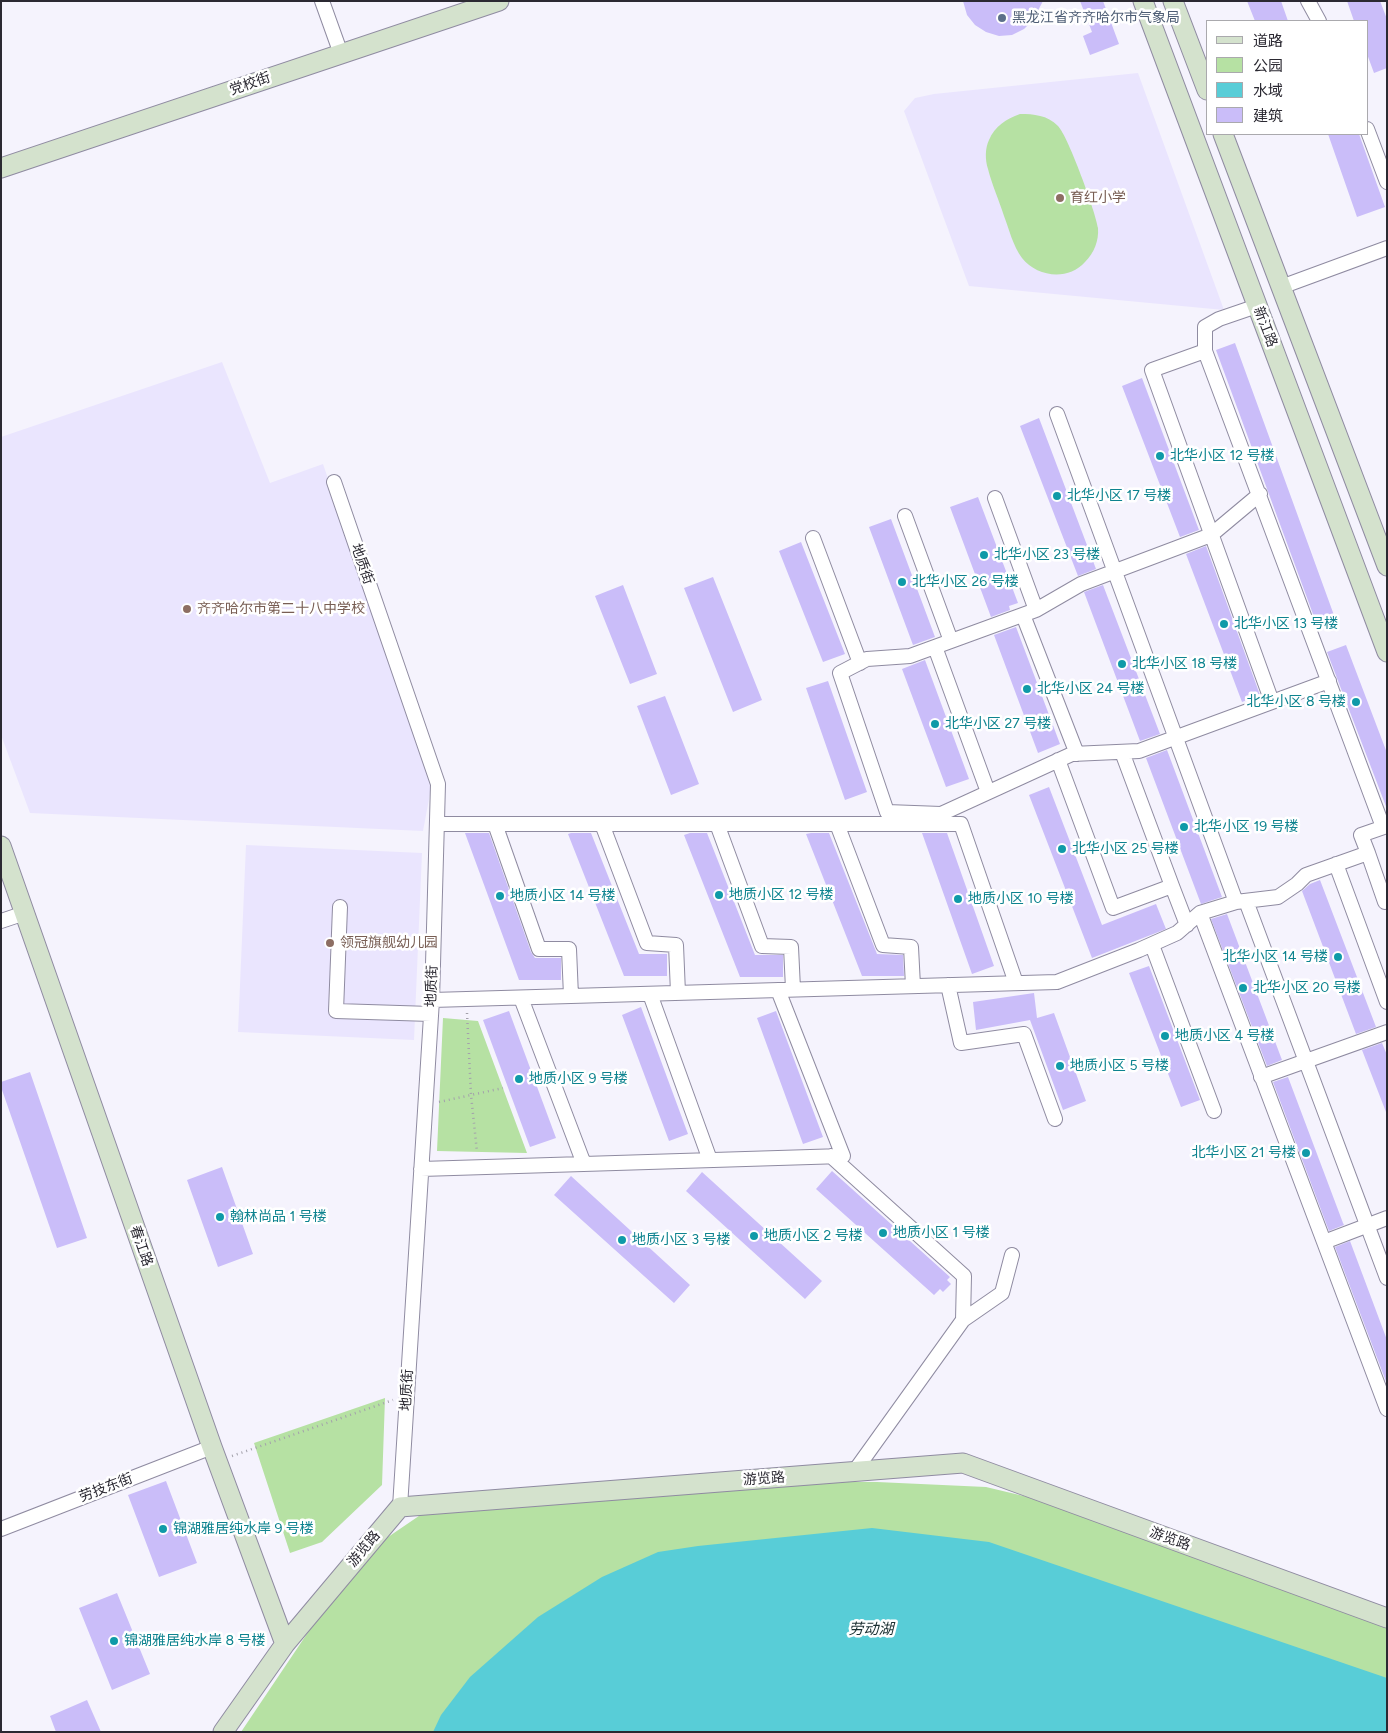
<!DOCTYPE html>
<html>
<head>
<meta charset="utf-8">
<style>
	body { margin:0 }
	#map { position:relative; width:1388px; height:1733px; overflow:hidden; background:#f5f3fd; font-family:Figtree,"Noto Sans SC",sans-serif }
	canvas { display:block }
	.frame { position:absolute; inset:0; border:2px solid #2b2932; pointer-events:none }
	.legend { position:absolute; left:1206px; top:20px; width:162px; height:115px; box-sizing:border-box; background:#fff; border:1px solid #aaa9ad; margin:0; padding:6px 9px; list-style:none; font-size:15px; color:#2b2932 }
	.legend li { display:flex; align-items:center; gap:10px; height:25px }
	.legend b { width:25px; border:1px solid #aaa9ad }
</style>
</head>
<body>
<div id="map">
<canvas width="1388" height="1733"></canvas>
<div class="frame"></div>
<ul class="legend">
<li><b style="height:6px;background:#d4e2cd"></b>道路</li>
<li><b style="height:14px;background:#b6e1a3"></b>公园</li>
<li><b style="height:14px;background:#58cdd7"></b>水域</li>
<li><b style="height:14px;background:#cabdf9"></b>建筑</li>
</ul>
</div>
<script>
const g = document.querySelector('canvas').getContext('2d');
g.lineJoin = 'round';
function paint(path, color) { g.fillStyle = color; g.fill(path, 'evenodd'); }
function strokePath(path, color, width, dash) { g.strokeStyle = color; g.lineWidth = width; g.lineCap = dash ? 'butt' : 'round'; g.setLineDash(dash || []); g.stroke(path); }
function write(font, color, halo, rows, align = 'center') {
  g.font = font + ' Figtree,"Noto Sans SC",sans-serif'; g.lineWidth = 5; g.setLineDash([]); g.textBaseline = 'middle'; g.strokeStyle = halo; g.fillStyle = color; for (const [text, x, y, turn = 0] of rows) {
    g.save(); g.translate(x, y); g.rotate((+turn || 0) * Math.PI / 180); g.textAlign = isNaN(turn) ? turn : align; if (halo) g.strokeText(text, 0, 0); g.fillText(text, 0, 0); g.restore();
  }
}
paint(new Path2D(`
	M1138,73L1224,310L969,286L904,111L915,98L934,94Z
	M222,362L270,483L323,464L432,783L423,831L30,813L1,735V437Z
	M246,845L422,853L414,1040L238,1032Z`), '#eae5fe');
paint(new Path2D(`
	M1020,114C1034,114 1047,115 1058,126C1068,136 1096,213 1098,228C1099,241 1094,253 1085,262C1068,281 1037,277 1022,258C1013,246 1009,229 1004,216C999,200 992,185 988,169C985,160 985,148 989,140C995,126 1006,119 1020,114Z
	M443,1018L478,1021L527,1153L437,1151Z
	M385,1398L382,1485L322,1542L290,1553L254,1443Z
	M739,1481L877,1482L986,1487L1053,1503L1387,1625V1732H241L327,1604L369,1550L435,1505Z`), '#b6e1a3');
paint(new Path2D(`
	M872,1528L989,1542L1387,1678V1732H433L441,1715L470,1677L538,1617L602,1577L658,1552L698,1546Z`), '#58cdd7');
paint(new Path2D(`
	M963,1H1043L1033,20L1024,29L1012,35L999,36L986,32L975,25L967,15Z
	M1080,1H1103L1119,44L1090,55L1083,36L1092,32Z
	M1247,1H1281L1288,21H1255Z
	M1347,1H1380L1387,19V68L1374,73L1367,54V21H1354Z
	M1328,134H1359L1385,207L1357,217Z
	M1235,343L1335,618L1317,625L1216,350Z
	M1142,378L1199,530L1180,537L1122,386Z
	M1039,418L1096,569L1078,576L1020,426Z
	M978,497L1018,603L1009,606L1010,610L991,617L950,507Z
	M891,519L935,637L913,645L869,527Z
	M801,542L845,654L823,662L779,551Z
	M1206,546L1260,695L1242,702L1186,554Z
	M713,577L762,700L733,712L684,588Z
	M623,585L657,674L630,684L595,596Z
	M1103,585L1160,734L1140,741L1084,592Z
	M1016,627L1060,744L1038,753L994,635Z
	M1346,645L1387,753V809L1327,652Z
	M925,660L969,779L946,787L902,669Z
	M828,681L867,792L845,800L806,688Z
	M665,696L699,784L671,795L637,706Z
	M1167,750L1222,897L1201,904L1146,758Z
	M1049,787L1102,925L1156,904L1166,929L1092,958L1029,795Z
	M465,833H489L531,952L535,958H561V980H519Z
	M571,833H591L639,954H667V976H624L568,834Z
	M690,833H707L755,955H783V977H740L684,835Z
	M811,833H829L877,954L903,955L904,976H862L806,834Z
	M922,833H947L994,966L972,974Z
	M1320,880L1376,1027L1356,1034L1302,891L1310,884Z
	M1227,914L1282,1060L1267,1066L1211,919Z
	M1149,966L1200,1100L1181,1107L1129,973Z
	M1034,993L1037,1018L1054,1013L1086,1101L1063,1110L1030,1020L976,1030L973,1002Z
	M641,1007L688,1134L669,1141L622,1015Z
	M509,1011L556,1138L530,1147L483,1020Z
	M776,1011L823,1137L803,1144L757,1018Z
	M1382,1043L1387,1055L1386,1112L1362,1050Z
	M30,1072L87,1238L57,1248L1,1087V1082Z
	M1288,1077L1343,1223L1344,1225L1329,1231L1273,1082Z
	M222,1167L253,1254L218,1267L187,1180Z
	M832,1171L950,1277L947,1280L951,1284L943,1292L940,1289L934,1295L816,1189Z
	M702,1172L822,1281L805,1299L686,1191Z
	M571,1176L690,1285L674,1303L554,1195Z
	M1350,1241L1387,1340V1384L1335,1247Z
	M166,1481L197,1563L159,1577L128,1495Z
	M117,1593L150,1674L112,1690L79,1608Z
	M87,1700L101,1732H56L50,1716Z`), '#cabdf9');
const minor = new Path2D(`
	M322,1L341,54
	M1308,1L1319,21
	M1367,129L1387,182
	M1281,287L1387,248
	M1257,306L1219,319L1205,327V351L1383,827
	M1205,351L1152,370L1272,702
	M1057,414L1236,902
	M334,482L438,784L432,1000L400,1507
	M1260,494L1211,535L1081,584L1036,610L910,656L867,659L840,673L887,812L941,814L1072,754L1139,751L1329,681
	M995,498L1036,610
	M905,516L951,641
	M813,538L860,663
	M1023,615L1077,754
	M935,647L988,792
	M1122,752L1172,886
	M1058,760L1113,908L1172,886L1187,925
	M437,824H961L1016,983
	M495,824L539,949H569L571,996
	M602,824L647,943L676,945L678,993
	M717,824L762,946L791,947L793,989
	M837,824L883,945L911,947L913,986
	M1368,853L1385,902L1387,901
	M1336,864L1387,1002
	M1246,901L1387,1278
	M340,907L336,1011L431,1014
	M1200,913L1387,1409
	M1,921L25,913
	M1152,945L1214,1111
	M948,985L961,1043L1024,1034L1055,1119
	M650,994L710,1160
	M521,998L584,1164
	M432,1000L1057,982L1139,950L1177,933L1200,913L1236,902L1278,897L1297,884L1306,875L1368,853L1361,835L1387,826
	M1261,1077L1387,1032
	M831,1156L964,1276L963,1320
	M421,1169L843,1156L778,990
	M1324,1242L1387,1218
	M854,1472L963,1320L1002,1293L1012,1255
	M1,1529L212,1447`);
const secondary = new Path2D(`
	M1143,1L1387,652
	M1173,1L1207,90
	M1223,134L1387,566
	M1,168L499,1
	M1,846L212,1447L285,1644
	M223,1732L285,1644L400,1507L963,1463L1387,1618`);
strokePath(minor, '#8f8ba1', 16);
strokePath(secondary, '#8f8ba1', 21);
strokePath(new Path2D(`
	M467,1013L471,1095L477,1152
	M439,1102L503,1088
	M232,1456L393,1400`), '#a3a1ab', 2.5, [1, 4]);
strokePath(minor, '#fff', 14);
strokePath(secondary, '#d4e2cd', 19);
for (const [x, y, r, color] of [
	[1002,18,5,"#5c6f8a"],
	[1060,198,5,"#8d6e63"],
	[1160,456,5,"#0f9aa8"],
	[1057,496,5,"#0f9aa8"],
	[984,555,5,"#0f9aa8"],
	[902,582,5,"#0f9aa8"],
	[187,609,5,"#8d6e63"],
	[1224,624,5,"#0f9aa8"],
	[1122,664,5,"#0f9aa8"],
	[1027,689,5,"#0f9aa8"],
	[1356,702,5,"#0f9aa8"],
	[935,724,5,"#0f9aa8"],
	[1184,827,5,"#0f9aa8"],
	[1062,849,5,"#0f9aa8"],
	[719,895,5,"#0f9aa8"],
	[500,896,5,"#0f9aa8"],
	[958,899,5,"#0f9aa8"],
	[330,943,5,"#8d6e63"],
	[1338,957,5,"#0f9aa8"],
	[1243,988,5,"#0f9aa8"],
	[1165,1036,5,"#0f9aa8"],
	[1060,1066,5,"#0f9aa8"],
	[519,1079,5,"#0f9aa8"],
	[1306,1153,5,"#0f9aa8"],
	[220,1217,5,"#0f9aa8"],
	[883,1233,5,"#0f9aa8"],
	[754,1236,5,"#0f9aa8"],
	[622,1240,5,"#0f9aa8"],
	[163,1529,5,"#0f9aa8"],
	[114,1641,5,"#0f9aa8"]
]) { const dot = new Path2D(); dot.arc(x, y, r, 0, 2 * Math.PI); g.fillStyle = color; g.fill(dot); strokePath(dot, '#fff', 2); }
write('14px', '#4e5e75', '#fff', [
	["黑龙江省齐齐哈尔市气象局",1012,18]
], 'left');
write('14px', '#2b2932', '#fff', [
	["党校街",250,84,-19],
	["新江路",1265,327,69],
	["地质街",362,564,71],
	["地质街",432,986,-88],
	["春江路",141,1246,71],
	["地质街",407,1390,-87],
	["游览路",764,1479,-4],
	["劳技东街",106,1488,-21],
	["游览路",1170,1539,20],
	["游览路",364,1549,-50]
]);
write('14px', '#785e54', '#fff', [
	["育红小学",1070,198],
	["齐齐哈尔市第二十八中学校",197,609],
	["领冠旗舰幼儿园",340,943]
], 'left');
write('14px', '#0d838f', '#fff', [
	["北华小区 12 号楼",1170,456],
	["北华小区 17 号楼",1067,496],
	["北华小区 23 号楼",994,555],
	["北华小区 26 号楼",912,582],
	["北华小区 13 号楼",1234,624],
	["北华小区 18 号楼",1132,664],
	["北华小区 24 号楼",1037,689],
	["北华小区 8 号楼",1346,702,"right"],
	["北华小区 27 号楼",945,724],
	["北华小区 19 号楼",1194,827],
	["北华小区 25 号楼",1072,849],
	["地质小区 12 号楼",729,895],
	["地质小区 14 号楼",510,896],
	["地质小区 10 号楼",968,899],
	["北华小区 14 号楼",1328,957,"right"],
	["北华小区 20 号楼",1253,988],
	["地质小区 4 号楼",1175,1036],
	["地质小区 5 号楼",1070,1066],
	["地质小区 9 号楼",529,1079],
	["北华小区 21 号楼",1296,1153,"right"],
	["翰林尚品 1 号楼",230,1217],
	["地质小区 1 号楼",893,1233],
	["地质小区 2 号楼",764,1236],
	["地质小区 3 号楼",632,1240],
	["锦湖雅居纯水岸 9 号楼",173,1529],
	["锦湖雅居纯水岸 8 号楼",124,1641]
], 'left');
write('italic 15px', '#192e30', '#fff', [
	["劳动湖",871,1630]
]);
</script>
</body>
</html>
